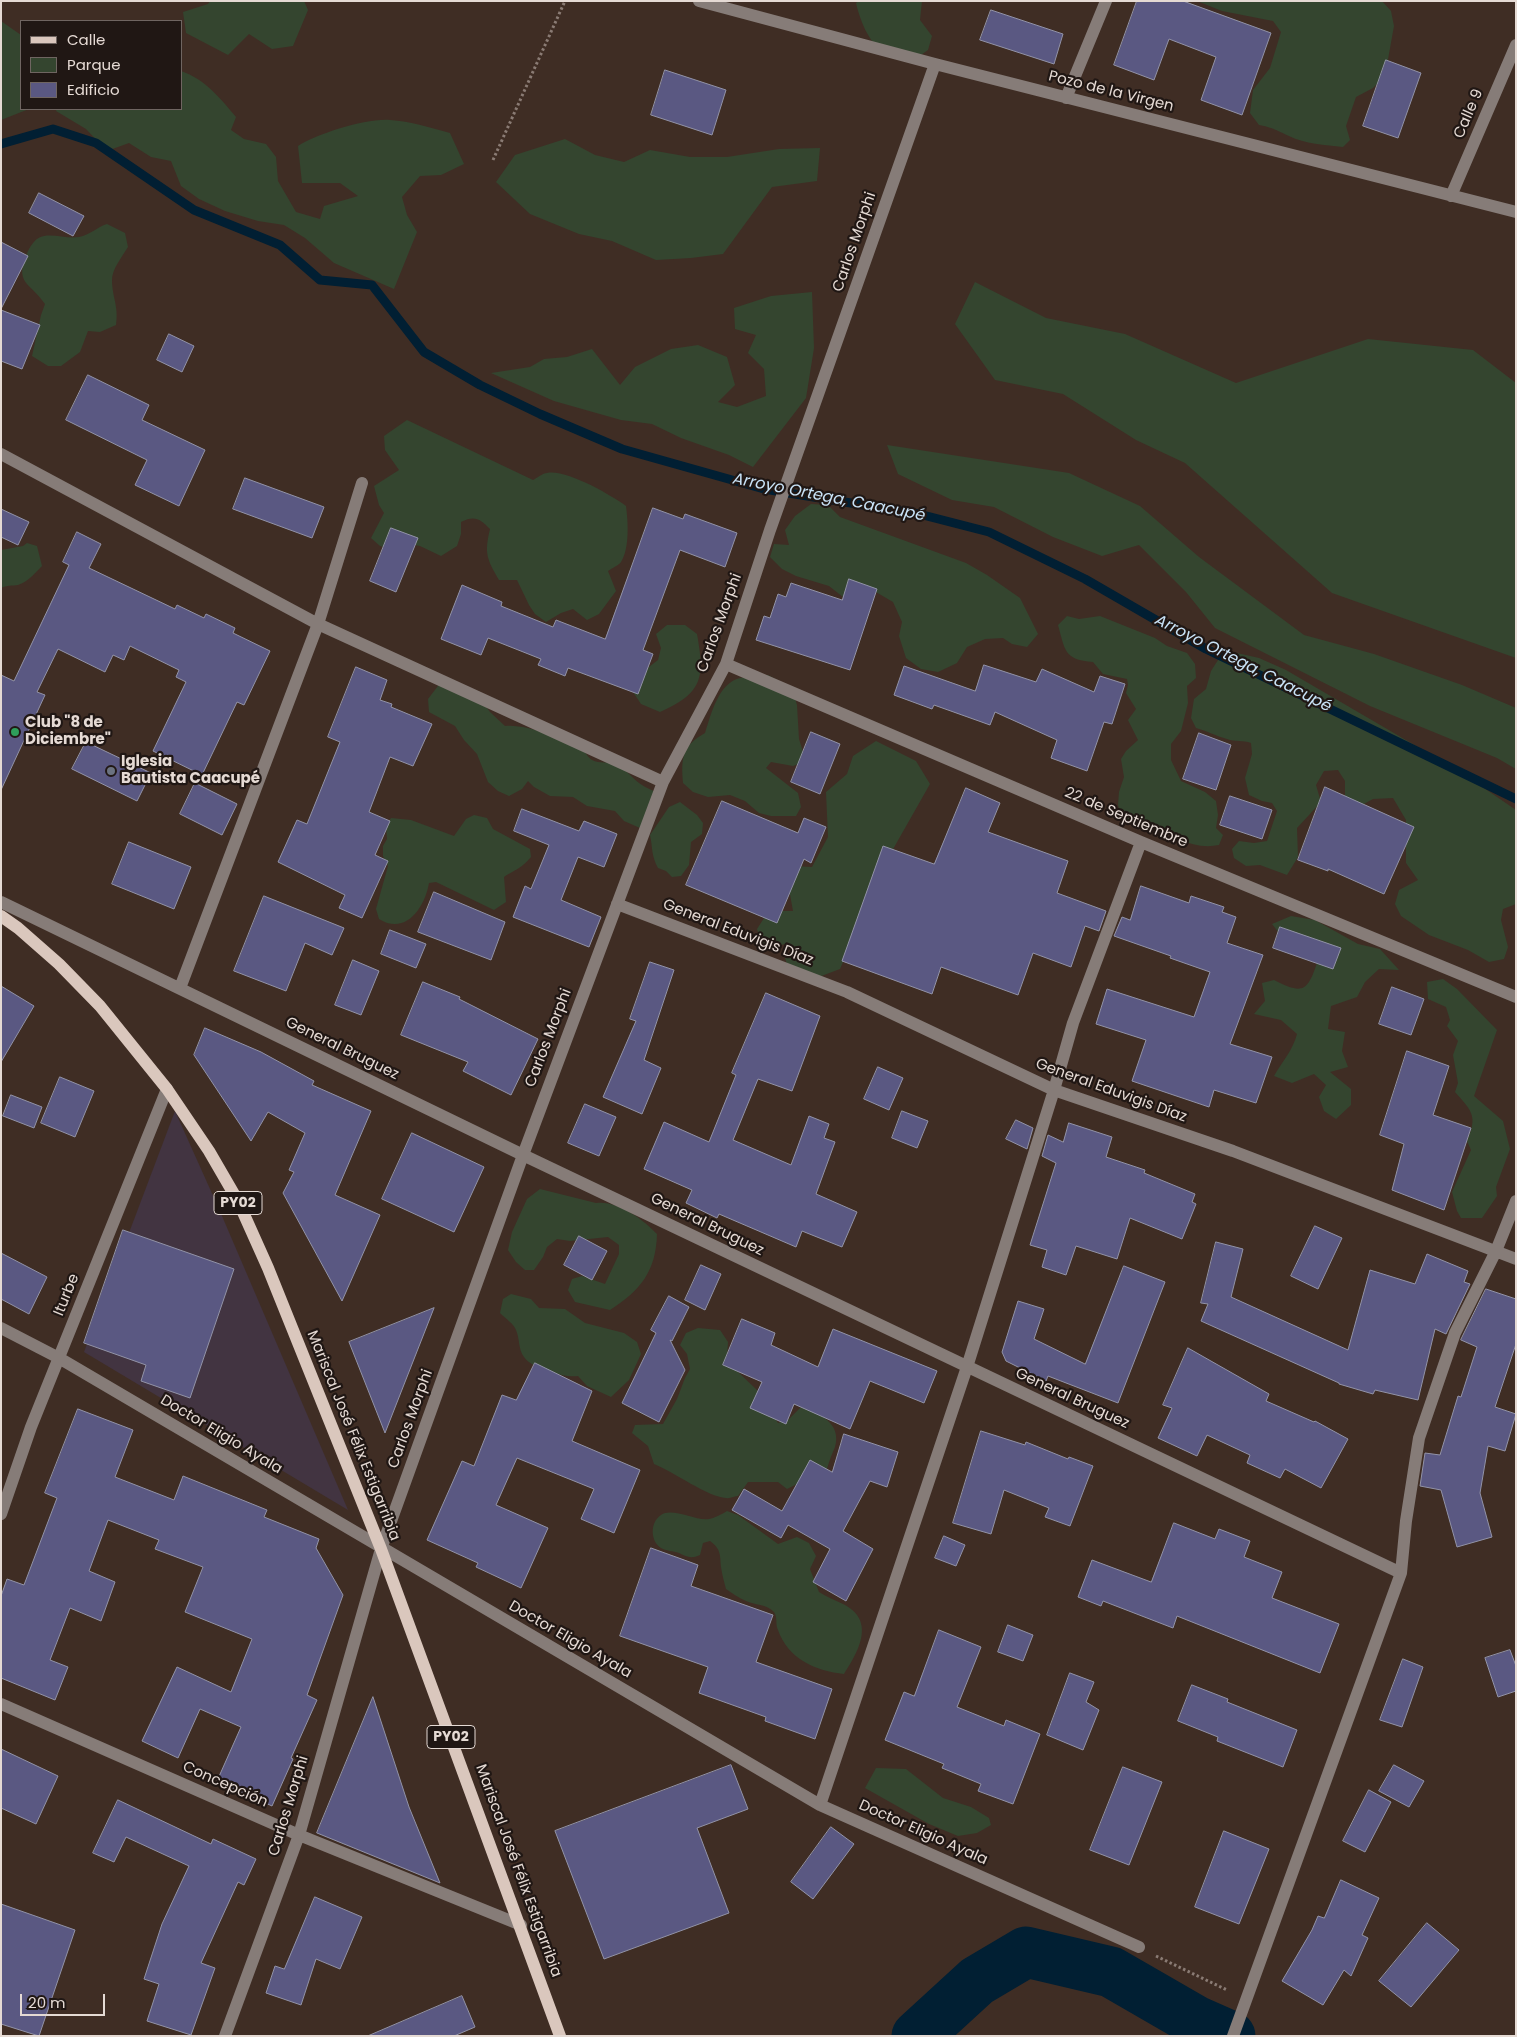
<!DOCTYPE html>
<html>
<head>
<meta charset="utf-8">
<style>
	body { margin:0 }
	#map { position:relative; width:1517px; height:2037px; overflow:hidden; background:#3f2d24; font-family:Poppins,sans-serif }
	canvas { display:block }
	.frame { position:absolute; inset:0; border:2px solid #e5dad4; pointer-events:none }
	.legend { position:absolute; left:20px; top:20px; width:162px; height:90px; box-sizing:border-box; background:#201714; border:1px solid #6f6561; margin:0; padding:6px 9px; list-style:none; font-size:15px; color:#e5dad4 }
	.legend li { display:flex; align-items:center; gap:10px; height:25px }
	.legend b { width:25px; border:1px solid #6f6561 }
	.scale { position:absolute; left:20px; top:1994px; width:85px; height:22px; box-sizing:border-box; border:2px solid #e5dad4; border-top:0; padding-left:6px; font-size:15px; line-height:18px; white-space:nowrap; color:#e5dad4; -webkit-text-stroke:4px #201714; paint-order:stroke }
</style>
</head>
<body>
<div id="map">
<canvas width="1517" height="2037"></canvas>
<div class="frame"></div>
<ul class="legend">
<li><b style="height:6px;background:#dac7bd"></b>Calle</li>
<li><b style="height:14px;background:#34452f"></b>Parque</li>
<li><b style="height:14px;background:#5a5882"></b>Edificio</li>
</ul>
<div class="scale">20 m</div>
</div>
<script>
const g = document.querySelector('canvas').getContext('2d');
g.lineJoin = 'round';
function paint(path, color) { g.fillStyle = color; g.fill(path, 'evenodd'); }
function strokePath(path, color, width, dash) { g.strokeStyle = color; g.lineWidth = width; g.lineCap = dash ? 'butt' : 'round'; g.setLineDash(dash || []); g.stroke(path); }
function write(font, color, halo, rows, align = 'center') {
  g.font = font + ' Poppins,sans-serif'; g.lineWidth = 4.5; g.setLineDash([]); g.textBaseline = 'middle'; g.strokeStyle = halo; g.fillStyle = color; for (const [text, x, y, turn = 0] of rows) {
    g.save(); g.translate(x, y); g.rotate((+turn || 0) * Math.PI / 180); g.textAlign = isNaN(turn) ? turn : align; if (halo) g.strokeText(text, 0, 0); g.fillText(text, 0, 0); g.restore();
  }
}
paint(new Path2D(`
	M175,1111L219,1209L348,1510L84,1352Z`), '#423441');
paint(new Path2D(`
	M210,1H304L308,10L293,46L272,49L249,34L228,55L186,33L183,12L208,4Z
	M859,1H922L920,20L932,36L928,50L918,57C907,55 893,54 883,50C869,45 859,17 856,3Z
	M1197,1H1382L1391,11L1394,26L1385,76L1373,88L1356,97L1346,126L1350,140L1343,147C1325,145 1305,144 1289,136C1276,130 1274,128 1259,125L1250,113L1253,90L1270,68L1281,32L1273,21L1222,11Z
	M1,21L21,35V109H29L1,120Z
	M181,71C205,79 221,99 236,117L231,130L244,139L266,144L276,157L278,181L296,212L320,219L324,206L358,196L340,183H302L298,146C317,134 366,118 390,120C410,121 431,128 450,133L464,164L441,175L420,176L402,197L407,215L417,232L394,289L334,263L305,238L284,225L258,221L225,211L199,199L181,186L171,161L151,157L129,143L107,151L86,129L56,111L57,109H181Z
	M565,139L595,155L624,162L650,150L690,157H727L779,149L820,148L817,181L772,187L723,254L691,258L656,260L612,241L579,234L530,214L496,182L515,155Z
	M107,224L125,233L128,247C122,257 112,269 112,280C112,297 119,306 116,325L100,332L88,331L80,352L61,366H48L32,356L41,315L45,304C30,282 13,284 28,251C31,245 36,237 44,236C55,234 68,239 79,237C90,235 97,227 107,224Z
	M975,282L1046,318L1125,334L1236,383L1368,339L1473,350L1516,383V658L1332,593L1185,463L1136,440L1063,394L995,380L955,324Z
	M812,292L814,348L806,398L753,467L729,455L681,438L652,424L621,420L554,401L491,373L530,367L544,359L567,357L592,349L620,385L635,367L671,349L698,345L727,357L735,385L718,402L737,407L766,396L764,369L748,353L756,335L735,329L734,308L771,296Z
	M407,420L533,480C537,478 543,473 547,473C566,469 611,495 626,506C628,521 630,548 621,562C619,565 612,568 608,571L616,591L599,614L587,620L573,609L561,613L546,622L535,614L529,605L517,580H499C487,559 484,554 490,529C480,519 475,515 461,522V534L457,546L441,556L420,546L410,544L393,550L380,546L371,538L384,513L379,505L374,486L399,470L385,450L384,436Z
	M887,445L1069,473L1140,506L1199,557L1304,635L1374,654L1462,685L1516,708V769L1497,758L1370,706L1215,628L1186,592L1139,545L1102,556L1053,537L994,507L952,500L898,474Z
	M811,504L828,505L840,517L966,563L987,575L1020,598L1038,634L1027,647L1012,644L1003,638L985,639L967,647L957,663L938,672L921,669L906,658L899,636L902,622L893,602L869,588L843,597L829,586L796,576L782,569L770,557L774,544L789,545L785,530L795,516Z
	M27,543L37,546L42,566C35,573 28,582 18,585C12,586 7,585 1,588V550L23,546Z
	M1067,616L1079,619L1100,616L1155,638L1167,646L1187,653L1195,664L1196,678L1187,686L1188,703L1181,731L1171,744V760L1181,781L1205,792L1216,801L1218,815L1216,828L1223,835L1219,845C1195,850 1173,838 1154,823L1140,827L1123,821L1118,805L1119,792L1124,777L1121,759L1126,751L1138,740L1128,720L1136,709L1126,693L1128,685L1127,679L1103,674L1093,662C1064,660 1065,650 1058,625Z
	M667,625H685L697,634C705,678 703,693 660,712L641,704L633,692L641,673L658,660L661,648L656,634Z
	M1237,653L1259,658L1286,670L1459,771L1516,810V904L1503,909L1501,920L1508,947L1504,959L1489,962L1468,950L1429,935L1401,916L1395,904L1399,890L1418,880L1406,863V820L1393,798L1373,799L1362,805L1345,796V781L1338,770L1324,771L1316,785L1321,802L1297,828L1298,857L1287,875L1260,865L1246,866L1234,858L1232,849L1239,841L1254,843L1267,841L1277,811L1272,803L1262,801L1249,795L1245,778L1252,754L1251,743C1243,740 1235,742 1227,739C1216,736 1207,731 1196,728L1191,718L1194,699L1206,689L1211,671L1218,660Z
	M768,675L781,682L793,692L797,705L799,739L804,755L801,763L793,766L771,762L766,768L798,793L801,807L796,816H771L759,813L745,801L730,795L708,797L693,792L683,783C681,758 682,746 705,733C711,715 718,683 740,678C749,676 759,676 768,675Z
	M441,682L482,701L490,712L505,726C523,723 566,739 582,749C586,752 588,758 592,760C600,764 607,761 615,764C626,768 632,779 642,785C648,789 656,791 662,796L640,828L624,821L615,811L587,806L573,797L550,796L534,787L528,781L522,789L509,796L498,791L488,782L477,754L464,740L455,726L429,712L428,699Z
	M876,741L916,761L930,784L888,858L840,969L816,978L790,973L785,958L795,952L785,944L768,949L761,942L757,929L766,915L781,911H793L787,878L793,866L812,867L828,837L826,792L847,774L853,756Z
	M680,802L697,815L703,823L702,834L691,842L689,865L681,876L672,877L666,871L658,868C651,855 653,849 650,835L669,807Z
	M474,815L487,818L493,829L530,849L531,857C521,869 516,869 504,877L506,902L494,910L436,882L429,883C425,907 406,936 379,919L376,909L388,866L383,856V846L387,839L386,826L391,818L411,820L454,836L466,819Z
	M1291,916L1315,920L1358,944L1380,949L1399,970L1379,969L1365,982L1357,997L1331,1006L1328,1029L1345,1032L1342,1051L1348,1067L1330,1072L1351,1089V1105L1336,1119L1324,1111L1319,1097L1326,1085L1314,1074L1292,1083L1274,1076C1282,1062 1293,1050 1297,1034L1281,1020L1254,1014L1265,1001L1262,983L1274,980C1302,994 1307,993 1317,963L1283,938L1272,924Z
	M1443,979L1457,989L1497,1030L1474,1096L1503,1121L1510,1149L1496,1187L1497,1196L1482,1218H1461L1457,1211L1452,1192L1471,1150L1467,1141C1478,1116 1472,1111 1455,1092L1458,1083L1453,1055L1458,1041L1447,1026L1450,1020L1446,1007L1428,999L1427,982Z
	M540,1189L596,1203C617,1200 643,1219 657,1234C656,1271 641,1290 610,1310L575,1302L568,1290L572,1279L582,1276L605,1284L619,1254V1245L608,1237L570,1241L557,1239L547,1247L543,1257L534,1270H525L516,1262L508,1250L512,1232L527,1199Z
	M511,1294L531,1299L539,1308L565,1309L585,1323L624,1333L637,1342L641,1354L629,1380L611,1397L587,1386L578,1376C565,1378 532,1369 524,1357C518,1349 520,1339 516,1330C514,1324 505,1318 500,1313L503,1299Z
	M698,1328L720,1330L728,1342L727,1357L737,1371L757,1390L778,1423L788,1420L801,1407C819,1413 842,1423 835,1447C832,1454 829,1461 827,1469L787,1489L778,1482H748L738,1496C735,1496 730,1499 726,1498C708,1497 674,1472 654,1464L648,1446L632,1433L635,1425L663,1424L677,1399L685,1378L690,1369L687,1354L680,1345L686,1333Z
	M727,1511L738,1515L778,1544L797,1537L809,1543L816,1556L810,1569L819,1592C827,1597 835,1600 843,1604C876,1620 859,1651 844,1674C816,1671 788,1659 778,1630C775,1624 778,1618 774,1612C767,1604 754,1605 746,1601C739,1598 732,1593 726,1589C724,1582 722,1574 721,1567C720,1555 721,1549 710,1541L703,1543L700,1555C691,1559 687,1557 679,1553C673,1551 666,1551 661,1548C650,1541 650,1522 661,1515C672,1507 695,1521 709,1519C715,1518 722,1514 727,1511Z
	M876,1768L906,1769L943,1798L971,1807L989,1818L991,1825L977,1833L958,1836L929,1824L865,1788Z`), '#34452f');
strokePath(new Path2D(`
	M1,144L53,129L96,143L194,210L280,245L320,280L372,285L424,352L480,385L540,414L622,449L764,489L919,514L989,532L1085,579L1206,649L1516,799`), '#011f33', 9);
strokePath(new Path2D(`
	M917,2036L977,1981L1026,1952L1111,1972L1196,2021L1230,2036`), '#011f33', 51);
const building = new Path2D(`
	M1137,1H1183L1271,33L1242,115L1201,100L1216,57L1169,39L1154,80L1114,65Z
	M991,10L1063,34L1054,64L980,40Z
	M1386,60L1421,73L1398,138L1363,126Z
	M665,70L726,90L712,135L651,115Z
	M39,193L84,216L73,236L29,213Z
	M1,242L28,256L1,309Z
	M1,310L40,325L22,369L1,361Z
	M169,334L194,346L182,372L157,360Z
	M88,375L149,405L142,420L205,450L179,506L135,485L147,460L66,420Z
	M245,478L324,507L312,538L233,509Z
	M653,508L683,519L685,514L737,533L725,567L680,550L643,650L653,654L638,694L568,668L565,676L538,665L541,659L488,638L481,655L441,639L462,585L502,602L501,606L553,627L556,620L605,639Z
	M1,509L29,522L18,545L1,537Z
	M391,528L418,538L396,592L370,581Z
	M77,532L101,544L89,568L175,609L177,605L204,618L206,614L235,628L233,633L270,651L244,705L237,702L202,775L153,751L186,682L176,677L179,670L130,646L124,660L113,655L105,672L58,649L37,692L45,695L1,790V675L14,681L69,565L63,562Z
	M849,579L877,589L850,670L756,640L764,616L770,618L778,594L786,597L791,583L842,600Z
	M984,665L1036,682L1042,669L1094,692L1100,676L1125,684L1112,724L1104,722L1087,771L1051,758L1057,740L995,712L990,725L934,705L932,709L894,695L904,666L975,691Z
	M356,667L387,680L380,700L392,704L391,707L432,724L413,766L390,757L369,812L390,821L375,855L388,861L362,918L339,908L345,895L278,862L297,820L307,824L340,742L328,737Z
	M811,732L840,744L820,794L791,782Z
	M1199,733L1231,745L1216,790L1183,779Z
	M86,742L151,773L137,801L72,769Z
	M195,783L237,804L222,835L180,814Z
	M1325,787L1414,827L1384,894L1328,869V871L1298,860Z
	M966,788L1000,803L988,832L1068,861L1057,893L1106,911L1099,931L1085,926L1071,967L1033,953L1018,995L941,967L932,994L842,961L883,846L934,864Z
	M1230,796L1272,810L1262,839L1220,825Z
	M722,801L798,833L804,818L826,827L811,863L804,859L777,923L686,885Z
	M522,809L579,831L584,821L617,834L604,867L578,857L561,900L601,917L589,947L513,917L525,886L531,889L549,845L514,831Z
	M129,842L191,867L174,909L112,884Z
	M1141,886L1189,903L1191,896L1224,907L1222,912L1236,917L1227,943L1263,955L1230,1044L1272,1057L1256,1103L1214,1090L1209,1107L1132,1081L1146,1040L1096,1024L1107,989L1194,1017L1210,972L1170,958L1171,956L1114,936L1122,917L1130,920Z
	M434,892L505,922L491,960L418,932Z
	M264,896L344,928L332,955L305,943L286,991L234,971Z
	M1280,927L1341,948L1333,969L1273,948Z
	M390,930L426,944L416,968L381,954Z
	M353,960L379,971L361,1015L335,1005Z
	M650,962L674,970L644,1060L661,1068L642,1114L603,1097L636,1021L630,1019Z
	M423,982L460,997L459,999L538,1039L511,1095L463,1071L468,1062L401,1035Z
	M1,986L34,1006L1,1062Z
	M1392,987L1424,999L1411,1035L1379,1024Z
	M766,993L820,1016L792,1091L758,1079L733,1140L791,1165L809,1116L829,1124L824,1138L835,1142L816,1194L857,1212L842,1247L802,1231L796,1247L719,1214L717,1218L686,1203L692,1190L644,1169L664,1122L709,1142L736,1075L732,1073Z
	M205,1028L261,1052L314,1081L312,1085L371,1111L335,1195L380,1215L342,1301L283,1193L294,1172L289,1170L305,1133L268,1112L251,1141L194,1055Z
	M1407,1051L1449,1066L1433,1115L1471,1128L1444,1210L1392,1190L1404,1144L1380,1135Z
	M878,1067L903,1078L889,1110L864,1099Z
	M60,1077L94,1091L75,1137L41,1123Z
	M11,1095L42,1107L34,1128L3,1116Z
	M585,1104L616,1117L599,1156L568,1143Z
	M902,1111L928,1121L917,1148L892,1138Z
	M1016,1120L1033,1128L1027,1149L1006,1139Z
	M1069,1123L1112,1137L1106,1157L1145,1170L1144,1173L1195,1194L1192,1202L1196,1204L1182,1239L1130,1218L1117,1259L1076,1246L1066,1275L1042,1267L1047,1250L1030,1245L1056,1163L1042,1156L1048,1135L1063,1142Z
	M412,1133L484,1167L454,1232L382,1199Z
	M1315,1226L1342,1238L1318,1289L1291,1276Z
	M123,1230L234,1269L190,1398L141,1381L146,1365L84,1343Z
	M579,1236L607,1251L592,1280L564,1265Z
	M1216,1242L1243,1249L1231,1297L1348,1350L1370,1270L1415,1284L1427,1254L1468,1271L1464,1282L1470,1284L1446,1334L1435,1329L1418,1400L1375,1390L1373,1394L1339,1384V1383L1201,1321L1208,1304L1201,1303Z
	M1,1253L47,1277L29,1314L1,1299Z
	M701,1265L721,1274L705,1310L685,1300Z
	M1124,1266L1165,1282L1118,1403L1048,1376L1046,1381L1006,1361L1002,1352L1018,1301L1044,1309L1034,1339L1085,1364Z
	M1486,1289L1516,1299V1344L1495,1407L1516,1414L1505,1451L1488,1446L1480,1493L1492,1537L1457,1547L1441,1490L1420,1486L1425,1453L1440,1455L1458,1396L1461,1397L1477,1347L1461,1340Z
	M669,1296L689,1307L672,1341L670,1340L685,1370L659,1422L622,1403L656,1333L651,1330Z
	M434,1308L385,1433L349,1342Z
	M742,1319L775,1333L771,1345L818,1367L833,1329L937,1371L924,1403L870,1381L850,1429L794,1404L786,1424L750,1408L762,1382L723,1365Z
	M1188,1348L1269,1394L1266,1401L1314,1422L1315,1421L1348,1439L1321,1488L1285,1469L1280,1478L1247,1463L1250,1455L1207,1435L1197,1456L1158,1438L1172,1408L1163,1405Z
	M535,1363L592,1391L572,1441L640,1470L614,1533L581,1519L594,1489L517,1458L496,1505L548,1528L521,1588L476,1567L478,1563L427,1540L462,1461L474,1466L502,1395L516,1400Z
	M78,1409L133,1430L115,1477L174,1500L183,1476L267,1510L264,1517L319,1539L316,1548L343,1595L307,1695L317,1700L291,1758L293,1759L272,1806L217,1781L241,1727L200,1709L178,1758L142,1741L177,1667L231,1692L252,1639L185,1612L203,1567L155,1549L159,1540L108,1520L89,1571L115,1582L101,1621L70,1608L50,1660L68,1667L55,1700L1,1678V1596L7,1579L24,1585L57,1498L45,1493Z
	M981,1431L1025,1445L1026,1442L1068,1459L1069,1457L1093,1466L1070,1526L1045,1517L1049,1508L1004,1490L991,1534L953,1523Z
	M844,1434L898,1452L887,1487L870,1481L843,1531L873,1549L846,1601L813,1582L830,1549L788,1525L781,1538L732,1510L744,1489L782,1511L810,1460L832,1472Z
	M1174,1523L1215,1539L1219,1529L1250,1541L1244,1557L1282,1572L1272,1598L1339,1624L1320,1673L1177,1616L1173,1628L1103,1601L1101,1606L1078,1597L1092,1560L1151,1582Z
	M944,1536L965,1545L956,1566L935,1558Z
	M651,1548L698,1565L691,1586L773,1615L756,1662L832,1689L815,1739L765,1721L766,1717L699,1693L708,1667L620,1636Z
	M1008,1625L1033,1635L1023,1661L998,1652Z
	M939,1630L981,1647L957,1707L1004,1726L1006,1720L1040,1734L1013,1804L978,1791L981,1784L942,1768L944,1764L885,1740L904,1692L914,1696Z
	M1510,1650L1516,1666V1691L1498,1697L1485,1658Z
	M1403,1659L1423,1667L1402,1727L1380,1720Z
	M1070,1673L1094,1682L1086,1702L1099,1710L1083,1750L1047,1735Z
	M1192,1685L1228,1699L1227,1702L1297,1730L1283,1767L1217,1741L1218,1737L1178,1721Z
	M373,1697L409,1807L440,1883L317,1833Z
	M1,1749L58,1776L36,1824L1,1808Z
	M731,1765L748,1809L697,1828L729,1913L604,1959L555,1831Z
	M1394,1765L1424,1781L1409,1807L1379,1791Z
	M1123,1767L1162,1782L1129,1865L1090,1850Z
	M1369,1790L1391,1802L1365,1852L1343,1841Z
	M118,1800L211,1844L213,1839L256,1859L244,1885L238,1882L201,1963L215,1968L191,2035L147,2021L159,1984L144,1979L162,1924L189,1866L126,1837L114,1862L93,1853Z
	M831,1827L854,1844L813,1899L791,1882Z
	M1224,1831L1269,1849L1239,1924L1195,1907Z
	M1341,1880L1379,1898L1362,1935L1368,1938L1351,1976L1344,1970L1323,2005L1282,1981L1312,1930L1318,1916L1324,1918Z
	M315,1897L362,1917L340,1969L316,1959L301,2005L266,1993L275,1966L284,1969Z
	M1,1904L75,1930L39,2036L1,2024Z
	M1427,1923L1459,1950L1411,2007L1379,1981Z
	M462,1996L475,2027L454,2036H368Z`);
paint(building, '#5a5882');
strokePath(building, '#9293a7', 1);
strokePath(new Path2D(`
	M493,160L565,1
	M1156,1956L1227,1990`), '#8a7b74', 3, [2.5, 2.5]);
strokePath(new Path2D(`
	M699,1L935,64L1516,212
	M1066,98L1106,1
	M1451,196L1516,45
	M1,454L318,624L663,782
	M726,664L1141,842L1516,997
	M1,902L523,1155L1401,1573
	M617,904L847,992L1054,1090L1233,1151L1516,1259
	M180,988L318,624L362,483
	M1,1328L59,1358L820,1805L1139,1947
	M1,1514L31,1427L167,1089
	M1,1704L299,1835L521,1925
	M820,1805L967,1367L1054,1090L1073,1023L1141,842
	M225,2036L299,1835L381,1549L523,1155L663,782L726,664L770,530L935,64
	M1233,2036L1401,1573L1406,1521L1419,1438L1455,1333L1496,1251L1516,1201`), '#867c78', 12);
strokePath(new Path2D(`
	M1,916L18,928L59,964L100,1006L167,1089L209,1151L238,1201L268,1268L381,1549L560,2036`), '#dac7bd', 12);
for (const [x, y, r, color] of [
	[15,732,5,"#2e9e5b"],
	[111,771,5,"#6b7280"]
]) { const dot = new Path2D(); dot.arc(x, y, r, 0, 2 * Math.PI); g.fillStyle = color; g.fill(dot); strokePath(dot, '#201714', 2); }
for (const [x, y, w] of [
	[238,1203,48],
	[451,1737,48]
]) { const box = new Path2D(); box.roundRect(x - w / 2, y - 11.5, w, 23, 4); g.fillStyle = '#201714'; g.fill(box); strokePath(box, '#e5dad4', 1); }
write('bold 14px', '#e5dad4', null, [
	["PY02",238,1203],
	["PY02",451,1737]
]);
write('15px', '#e5dad4', '#201714', [
	["Pozo de la Virgen",1111,92,14],
	["Calle 9",1469,114,-67],
	["Carlos Morphi",855,242,-71],
	["Carlos Morphi",720,623,-70],
	["22 de Septiembre",1126,818,23],
	["General Eduvigis Díaz",738,933,21],
	["Carlos Morphi",549,1038,-69],
	["General Bruguez",342,1049,26],
	["General Eduvigis Díaz",1111,1091,20],
	["General Bruguez",707,1225,26],
	["Iturbe",67,1295,-68],
	["General Bruguez",1072,1399,25],
	["Carlos Morphi",411,1419,-70],
	["Doctor Eligio Ayala",221,1435,31],
	["Mariscal José Félix Estigarribia",353,1436,68],
	["Doctor Eligio Ayala",570,1640,30],
	["Concepción",225,1785,24],
	["Carlos Morphi",289,1806,-73],
	["Doctor Eligio Ayala",923,1833,24],
	["Mariscal José Félix Estigarribia",518,1871,70]
]);
write('bold 15px', '#e5dad4', '#201714', [
	["Club \"8 de",25,723],
	["Diciembre\"",25,740],
	["Iglesia",121,762],
	["Bautista Caacupé",121,779]
], 'left');
write('italic 16px', '#c9e3f7', '#201714', [
	["Arroyo Ortega, Caacupé",829,498,11],
	["Arroyo Ortega, Caacupé",1243,664,27]
]);
</script>
</body>
</html>
